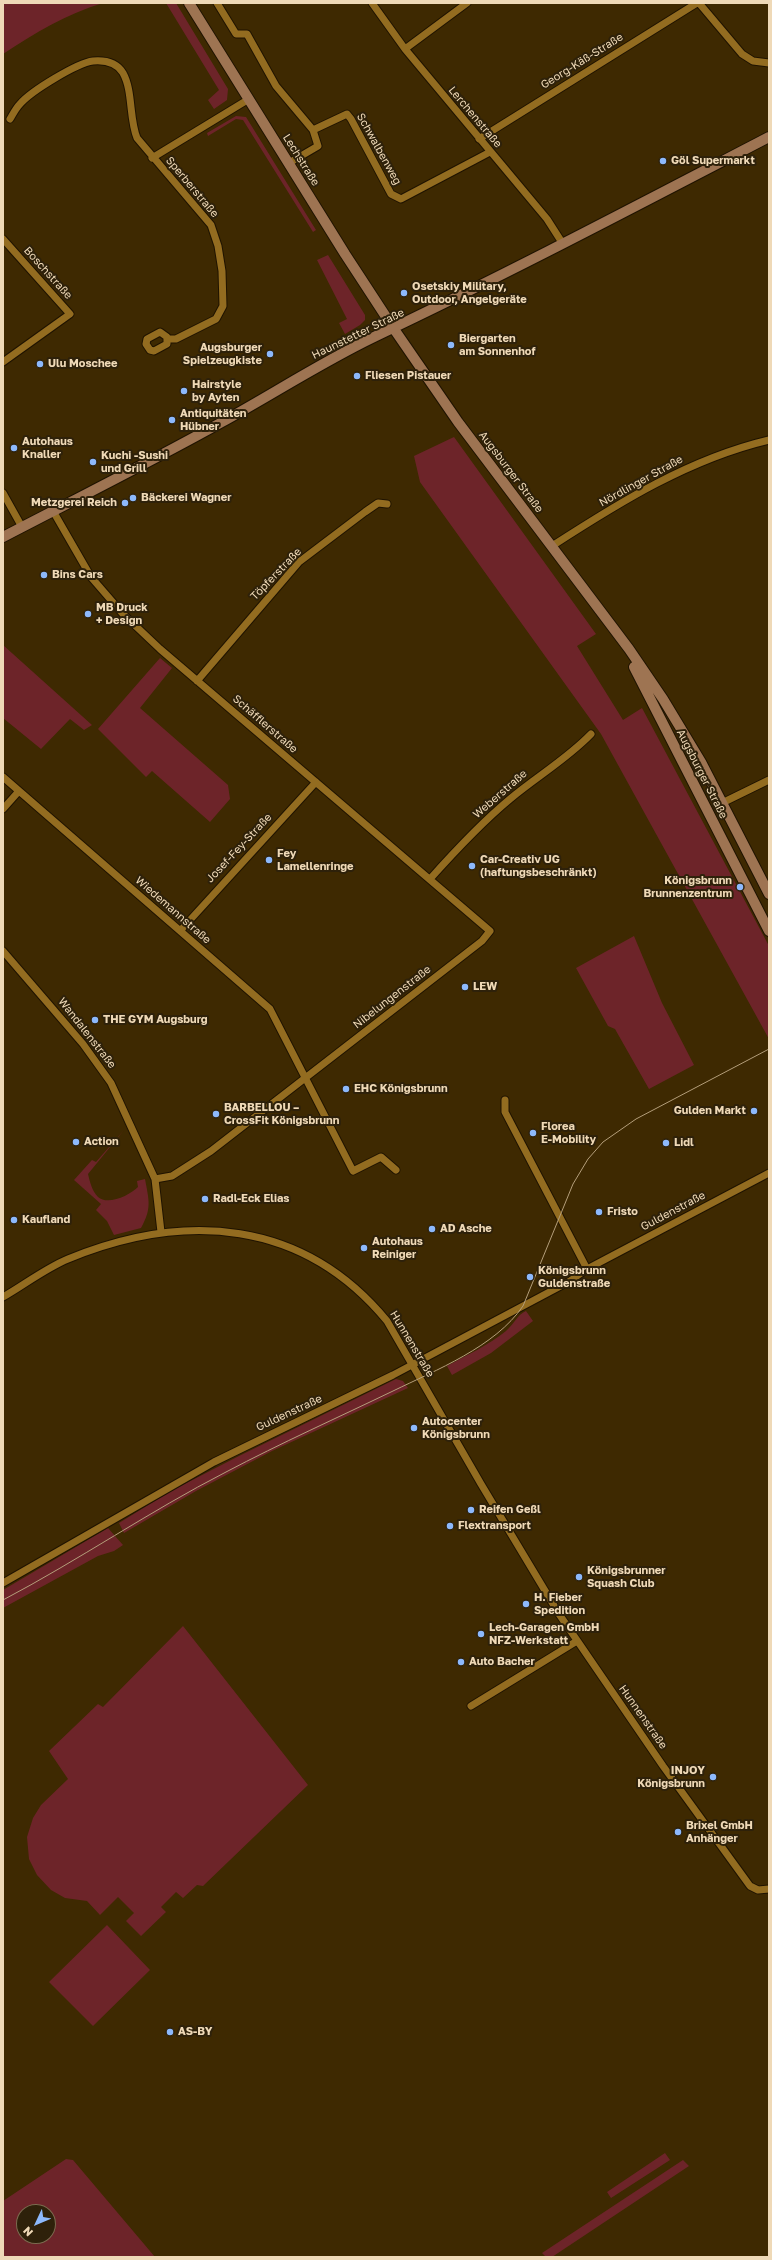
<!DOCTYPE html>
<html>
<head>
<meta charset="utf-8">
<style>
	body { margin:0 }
	#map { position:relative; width:772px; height:2260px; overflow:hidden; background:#3e2901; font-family:"Golos Text",sans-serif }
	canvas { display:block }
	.frame { position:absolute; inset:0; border:4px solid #efd9b7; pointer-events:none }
	.north { position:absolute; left:16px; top:2204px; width:40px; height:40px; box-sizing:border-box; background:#2e210a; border:1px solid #7b6b4f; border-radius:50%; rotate:226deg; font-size:11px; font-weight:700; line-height:16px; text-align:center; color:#efd9b7 }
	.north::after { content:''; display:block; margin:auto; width:14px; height:18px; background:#8db9fc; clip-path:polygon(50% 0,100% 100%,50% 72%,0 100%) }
</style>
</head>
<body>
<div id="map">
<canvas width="772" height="2260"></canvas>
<div class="frame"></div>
<div class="north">N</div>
</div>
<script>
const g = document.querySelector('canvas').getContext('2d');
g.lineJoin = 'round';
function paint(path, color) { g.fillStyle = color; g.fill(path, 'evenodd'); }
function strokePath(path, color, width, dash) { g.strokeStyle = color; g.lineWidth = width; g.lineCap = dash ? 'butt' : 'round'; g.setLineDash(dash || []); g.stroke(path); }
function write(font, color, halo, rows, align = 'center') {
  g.font = font + ' "Golos Text",sans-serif'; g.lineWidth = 4; g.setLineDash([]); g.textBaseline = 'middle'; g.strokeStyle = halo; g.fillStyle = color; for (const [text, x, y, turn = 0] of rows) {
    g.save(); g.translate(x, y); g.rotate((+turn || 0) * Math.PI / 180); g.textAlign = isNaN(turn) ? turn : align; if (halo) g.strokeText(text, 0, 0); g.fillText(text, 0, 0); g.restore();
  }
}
paint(new Path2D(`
	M3,3H103C66,14 35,33 3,54Z
	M166,3H176L228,89L227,100L214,109L208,100L219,90Z
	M236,116L246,117L316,230L313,232L243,120L236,119L208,136L207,133Z
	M328,255L365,315V320L360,325L345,334L339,323L347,319L317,260Z
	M454,437L596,634L577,646L623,720L642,708L769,946V1039L601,734L420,482L414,456Z
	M3,645L92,725L84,730L70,719L41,749L3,718Z
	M160,658L172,668L140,708L228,785L230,799L210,822L152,771L146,777L98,729Z
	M634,936L662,1003L694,1065L649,1089L615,1029L608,1026L576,968Z
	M124,1130L88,1174C90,1182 92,1191 98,1197C108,1206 130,1195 138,1187L137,1181L145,1179C149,1201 152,1208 141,1228L114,1235L107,1221L96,1210L101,1204L74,1180L92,1160L96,1162Z
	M526,1311L533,1321L491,1353L452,1375L447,1366C467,1355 489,1345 506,1331C514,1324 517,1315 526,1311Z
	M396,1379L403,1381L408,1388L272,1451L196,1491L124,1533L119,1523L171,1491L239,1456Z
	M108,1528L123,1545L114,1551L98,1556L3,1608V1590Z
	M183,1626L308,1785L203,1886L197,1885L183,1898L176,1892L161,1907L166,1912L141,1936L126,1921L134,1913L118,1897L100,1915L87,1901L65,1898L51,1890L37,1875L29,1859L27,1837L33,1818L41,1805L68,1779L49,1751L98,1704L103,1707Z
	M107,1925L150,1970L93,2026L49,1982Z
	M665,2153L670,2160L611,2198L607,2192Z
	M66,2159L73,2160L155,2257H3V2201ZM24,2212H48V2236H24Z
	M683,2160L689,2166L552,2257H546L542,2253Z`), '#6d2429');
const street = new Path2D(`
	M217,3L236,34H247L276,86L313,130
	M372,3L405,49L547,219L563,244
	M699,3L742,54L753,61L769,63
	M405,49L467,3
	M10,119C13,114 16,108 20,104C31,91 77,63 93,61C105,60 117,63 123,73C133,91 129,118 137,138L211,225L218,246L222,271L223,306L216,319L176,339H168
	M479,139L697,3
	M152,158L249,99
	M289,163L318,146L313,130L347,114L351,119L391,194L401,199L490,152
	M3,239L70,314L3,362
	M160,332L167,337V344L154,351L150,350L146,344L147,339Z
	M3,493L22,527
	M53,511L91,577L123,614L160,649L490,931L482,941L211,1151L172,1176L155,1179
	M552,546C620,502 689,459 769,440
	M197,681L299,562L365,512L378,503L387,504
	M3,777L270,1009L353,1171L381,1157L396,1170
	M722,803L769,780
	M3,809L19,791
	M430,879C455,851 481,823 510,799C536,777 567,759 591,734
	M180,931L316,782
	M3,951L83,1044L111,1083L155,1179L161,1232
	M505,1100V1112L587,1269
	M3,1297C24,1285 46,1268 68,1259C185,1211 303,1219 387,1321L481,1484L559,1614L663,1766L750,1886L758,1890L769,1889
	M3,1583L214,1462L393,1375L570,1281L587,1269L769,1173
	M471,1706L577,1641`);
const secondary = new Path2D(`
	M189,3L345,254L394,329L458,422L629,649L663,699L701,762L769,894
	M3,537C76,499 150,462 222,422C273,394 322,362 374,337C507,274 638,205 769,137
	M634,667L769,931`);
strokePath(street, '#1f1300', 9);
strokePath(secondary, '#1f1300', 12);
strokePath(street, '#936c20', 7);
strokePath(secondary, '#9e7452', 10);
strokePath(new Path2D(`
	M3,1600C79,1560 150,1511 226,1472C281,1443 337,1418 393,1391C436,1370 495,1347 523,1306L573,1184L588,1159L603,1142L636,1119L769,1049`), '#b49e7a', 1);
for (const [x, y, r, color] of [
	[663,161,4,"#8db9fc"],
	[404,293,4,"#8db9fc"],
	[451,345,4,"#8db9fc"],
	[270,354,4,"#8db9fc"],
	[40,364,4,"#8db9fc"],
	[357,376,4,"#8db9fc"],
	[184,391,4,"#8db9fc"],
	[172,420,4,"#8db9fc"],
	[14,448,4,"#8db9fc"],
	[93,462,4,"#8db9fc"],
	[133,498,4,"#8db9fc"],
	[125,503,4,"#8db9fc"],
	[44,575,4,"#8db9fc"],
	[88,614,4,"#8db9fc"],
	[269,860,4,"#8db9fc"],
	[472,866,4,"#8db9fc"],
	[740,887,4,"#8db9fc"],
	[465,987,4,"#8db9fc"],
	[95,1020,4,"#8db9fc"],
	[346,1089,4,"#8db9fc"],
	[754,1111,4,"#8db9fc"],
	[216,1114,4,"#8db9fc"],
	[533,1133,4,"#8db9fc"],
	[76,1142,4,"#8db9fc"],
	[666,1143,4,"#8db9fc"],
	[205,1199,4,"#8db9fc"],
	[599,1212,4,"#8db9fc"],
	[14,1220,4,"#8db9fc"],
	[432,1229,4,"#8db9fc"],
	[364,1248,4,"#8db9fc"],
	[530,1277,4,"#8db9fc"],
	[414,1428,4,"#8db9fc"],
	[471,1510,4,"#8db9fc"],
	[450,1526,4,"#8db9fc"],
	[579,1577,4,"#8db9fc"],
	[526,1604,4,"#8db9fc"],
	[481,1634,4,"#8db9fc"],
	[461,1662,4,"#8db9fc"],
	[713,1777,4,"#8db9fc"],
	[678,1832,4,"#8db9fc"],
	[170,2032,4,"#8db9fc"]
]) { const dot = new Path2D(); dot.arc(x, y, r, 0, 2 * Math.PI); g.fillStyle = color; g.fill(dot); strokePath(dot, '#2e210a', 1.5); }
write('11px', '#efd9b7', '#2e210a', [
	["Georg-Käß-Straße",582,61,-32],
	["Lerchenstraße",475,117,50],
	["Schwalbenweg",379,149,61],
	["Lechstraße",301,160,58],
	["Sperberstraße",192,187,50],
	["Boschstraße",48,273,48],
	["Haunstetter Straße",358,334,-26],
	["Augsburger Straße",511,472,53],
	["Nördlinger Straße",641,481,-29],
	["Töpferstraße",276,574,-46],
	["Schäfflerstraße",265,724,41],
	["Augsburger Straße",702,774,63],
	["Weberstraße",500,794,-41],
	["Josef-Fey-Straße",239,848,-47],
	["Wiedemannstraße",173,910,41],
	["Nibelungenstraße",392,997,-38],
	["Wandalenstraße",87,1033,52],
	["Guldenstraße",673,1211,-28],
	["Hunnenstraße",412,1344,59],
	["Guldenstraße",289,1413,-25],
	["Hunnenstraße",643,1717,55]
]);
write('bold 11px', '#efd9b7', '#2e210a', [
	["Göl Supermarkt",671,161],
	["Osetskiy Military,",412,287],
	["Outdoor, Angelgeräte",412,300],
	["Biergarten",459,339],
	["am Sonnenhof",459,352],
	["Augsburger",262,348,"right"],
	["Spielzeugkiste",262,361,"right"],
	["Ulu Moschee",48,364],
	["Fliesen Pistauer",365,376],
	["Hairstyle",192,385],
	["by Ayten",192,398],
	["Antiquitäten",180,414],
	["Hübner",180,427],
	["Autohaus",22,442],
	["Knaller",22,455],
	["Kuchi -Sushi",101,456],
	["und Grill",101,469],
	["Bäckerei Wagner",141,498],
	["Metzgerei Reich",117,503,"right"],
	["Bins Cars",52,575],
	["MB Druck",96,608],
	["+ Design",96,621],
	["Fey",277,854],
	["Lamellenringe",277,867],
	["Car-Creativ UG",480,860],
	["(haftungsbeschränkt)",480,873],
	["Königsbrunn",732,881,"right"],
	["Brunnenzentrum",732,894,"right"],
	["LEW",473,987],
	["THE GYM Augsburg",103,1020],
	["EHC Königsbrunn",354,1089],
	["BARBELLOU –",224,1108],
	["CrossFit Königsbrunn",224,1121],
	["Gulden Markt",746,1111,"right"],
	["Florea",541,1127],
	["E-Mobility",541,1140],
	["Action",84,1142],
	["Lidl",674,1143],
	["Radl-Eck Elias",213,1199],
	["Fristo",607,1212],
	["Kaufland",22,1220],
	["AD Asche",440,1229],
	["Autohaus",372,1242],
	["Reiniger",372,1255],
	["Königsbrunn",538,1271],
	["Guldenstraße",538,1284],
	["Autocenter",422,1422],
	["Königsbrunn",422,1435],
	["Reifen Geßl",479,1510],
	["Flextransport",458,1526],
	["Königsbrunner",587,1571],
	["Squash Club",587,1584],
	["H. Fieber",534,1598],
	["Spedition",534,1611],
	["Lech-Garagen GmbH",489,1628],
	["NFZ-Werkstatt",489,1641],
	["Auto Bacher",469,1662],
	["INJOY",705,1771,"right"],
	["Königsbrunn",705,1784,"right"],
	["Brixel GmbH",686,1826],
	["Anhänger",686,1839],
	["AS-BY",178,2032]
], 'left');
</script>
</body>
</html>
